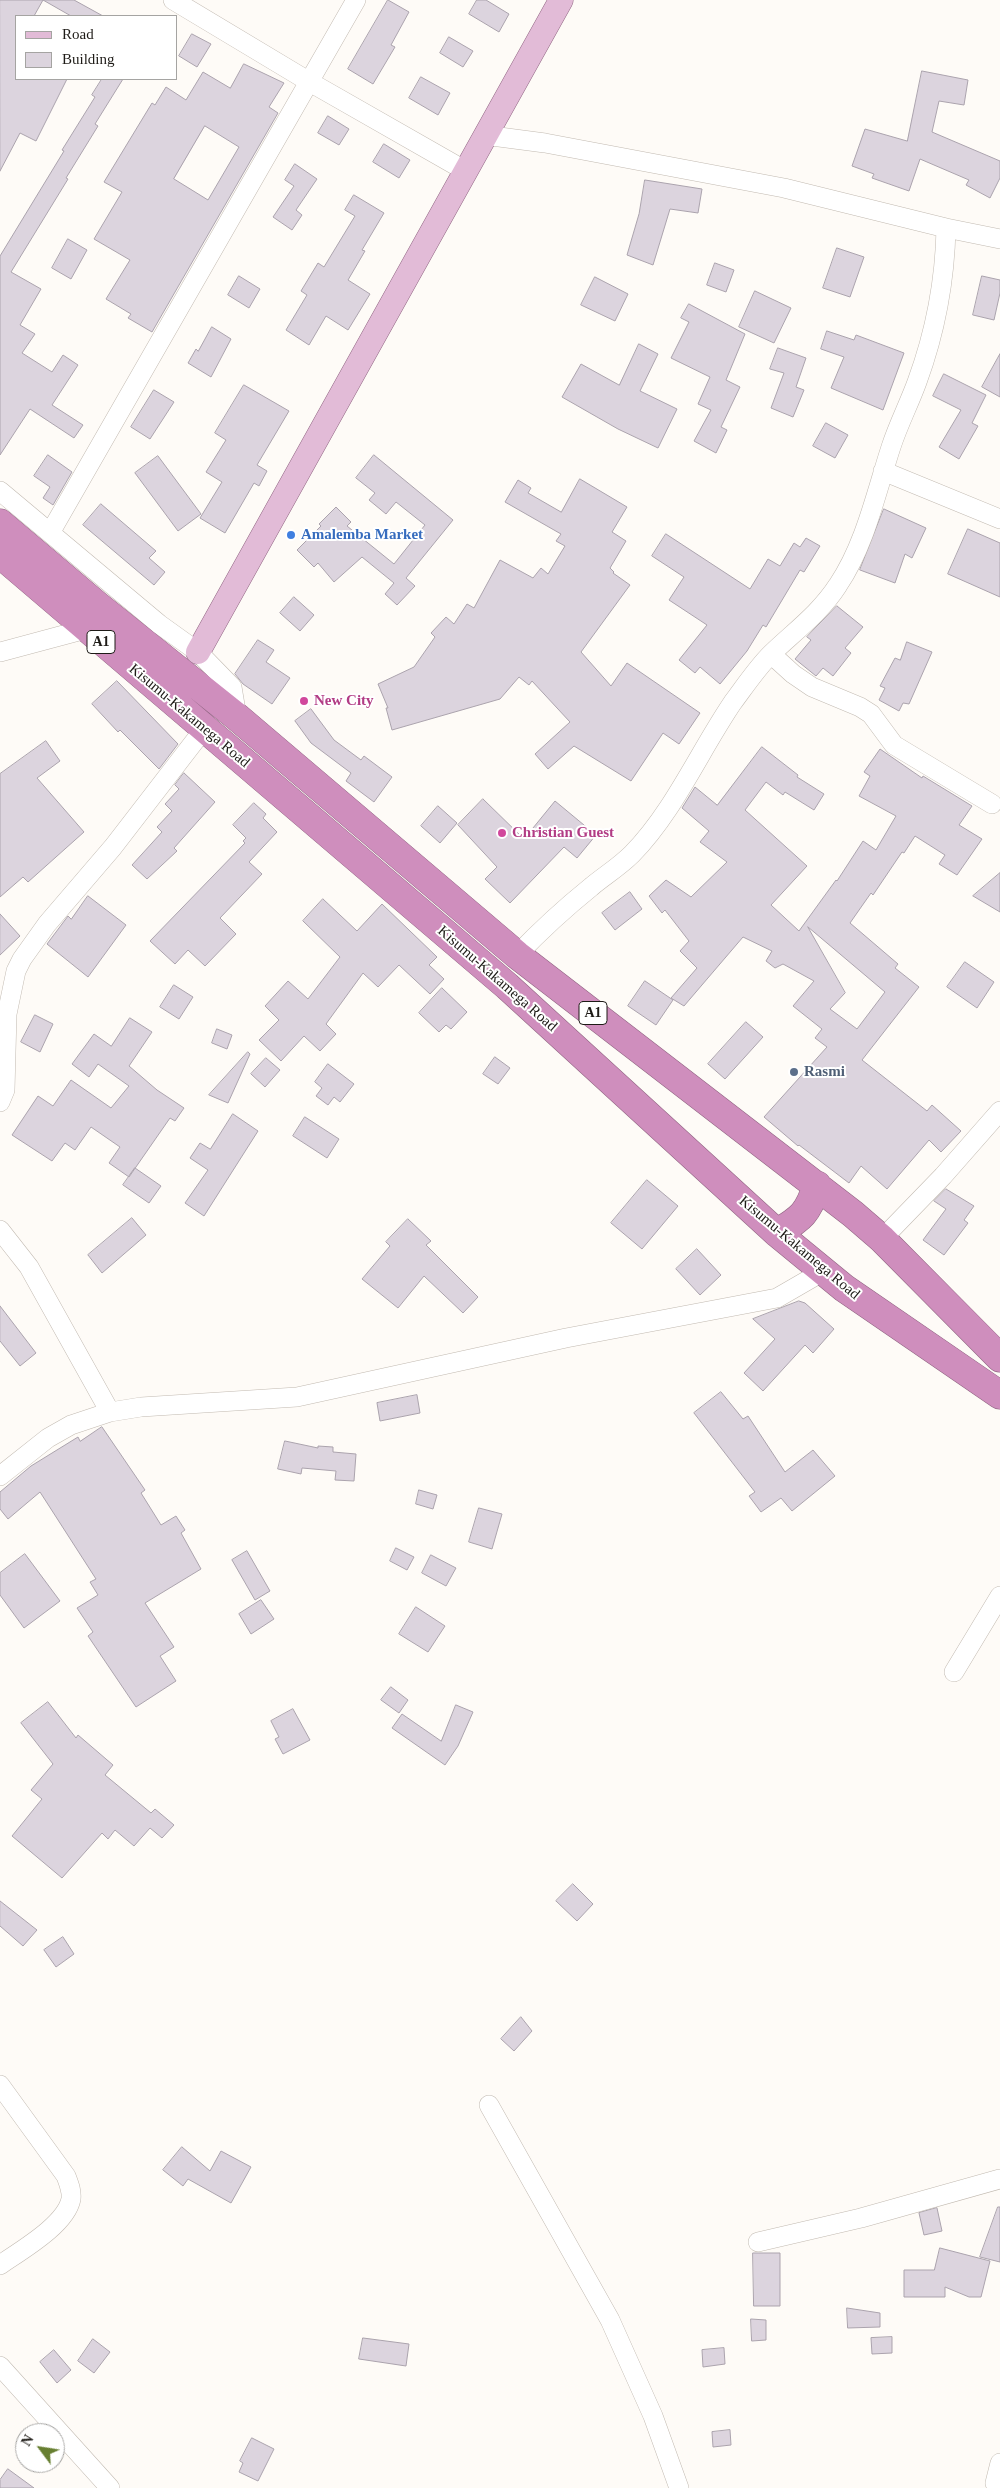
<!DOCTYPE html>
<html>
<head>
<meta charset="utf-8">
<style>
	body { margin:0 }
	#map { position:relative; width:1000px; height:2488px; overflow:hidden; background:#fefbf7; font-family:Georgia,serif }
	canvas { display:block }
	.legend { position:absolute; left:15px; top:15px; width:162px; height:65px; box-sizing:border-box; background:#fff; border:1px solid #a5a4a2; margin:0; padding:6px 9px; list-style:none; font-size:15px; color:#1e1b17 }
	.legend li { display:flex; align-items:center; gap:10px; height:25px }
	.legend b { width:25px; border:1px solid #a5a4a2 }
	.north { position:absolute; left:15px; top:2423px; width:50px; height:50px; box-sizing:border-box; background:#fff; border:1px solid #a5a4a2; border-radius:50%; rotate:301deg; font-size:14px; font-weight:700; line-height:20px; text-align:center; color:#1e1b17 }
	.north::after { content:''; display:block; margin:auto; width:18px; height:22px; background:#677f31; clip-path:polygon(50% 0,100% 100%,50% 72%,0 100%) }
</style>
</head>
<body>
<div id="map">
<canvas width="1000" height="2488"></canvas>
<ul class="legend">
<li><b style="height:6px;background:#e2bbd7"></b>Road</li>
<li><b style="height:14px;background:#dcd4de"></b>Building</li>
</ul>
<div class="north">N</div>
</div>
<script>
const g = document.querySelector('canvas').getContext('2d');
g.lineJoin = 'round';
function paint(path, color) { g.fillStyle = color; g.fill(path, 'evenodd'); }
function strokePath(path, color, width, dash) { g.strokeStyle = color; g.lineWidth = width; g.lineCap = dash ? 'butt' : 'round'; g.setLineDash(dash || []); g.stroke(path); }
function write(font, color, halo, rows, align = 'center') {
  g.font = font + ' Georgia,serif'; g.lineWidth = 4; g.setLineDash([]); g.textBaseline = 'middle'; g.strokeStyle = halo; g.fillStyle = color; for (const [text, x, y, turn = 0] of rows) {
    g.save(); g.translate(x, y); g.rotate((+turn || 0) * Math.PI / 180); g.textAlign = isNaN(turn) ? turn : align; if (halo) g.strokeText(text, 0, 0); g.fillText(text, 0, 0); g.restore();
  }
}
const building = new Path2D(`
	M0,0H74L103,16H71L43,0L34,16H16V79H67L36,141L20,133L0,171Z
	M388,0L409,12L391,45L395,47L373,84L348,69Z
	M477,0H486L509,14L499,32L469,14Z
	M192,34L211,44L197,67L179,56Z
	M449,37L473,51L463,67L440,53Z
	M244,64L284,83L269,107L278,113L152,332L128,318L131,314L106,299L130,260L94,239L122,192L104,182L152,103L155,105L166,87L186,100L203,72L230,88ZM205,126L239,147L208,200L174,179Z
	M922,71L968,80L964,105L939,101L932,132L1000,161V178L990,198L966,185L969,180L920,159L909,191L872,178L874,174L852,166L865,129L907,141Z
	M421,77L450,93L438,115L409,98Z
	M102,79H123L95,124L98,126L66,178L68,179L11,272L41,289L20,325L35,334L22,353L52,372L63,355L78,365L52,405L83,425L74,438L30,409L0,455V256L64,151L62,150L95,97L92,95Z
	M328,116L349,129L339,145L318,133Z
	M384,144L410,160L399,178L373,162Z
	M295,164L317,179L296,210L302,215L292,230L273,217L294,186L285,180Z
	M645,180L702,189L698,213L670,209L653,265L627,255L639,214Z
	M354,195L384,213L362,250L365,251L348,280L370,294L348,330L326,316L309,345L286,330L307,295L301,291L318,263L324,267L355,216L345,210Z
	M68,239L87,250L71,279L52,268Z
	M837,248L864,257L850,297L823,288Z
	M715,263L734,270L726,292L707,285Z
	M239,276L260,289L249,308L228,295Z
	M982,276L1000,280V293L994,320L973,315Z
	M595,277L628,294L615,321L581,305Z
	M755,291L791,308L774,343L739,327Z
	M689,304L745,334L726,380L740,387L721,427L727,430L716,453L694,441L711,410L698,404L710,377L671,358L689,322L681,318Z
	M212,327L231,339L211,377L188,363L196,349L198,351Z
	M827,331L854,340L856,335L904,353L883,410L831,388L844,357L821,349Z
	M639,344L658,354L640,391L677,409L658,448L618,429L562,397L581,364L619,385Z
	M778,348L806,358L796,387L804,390L793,417L771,408L784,373L770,369Z
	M1000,354V397L982,387Z
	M944,374L986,395L972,423L978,426L959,459L939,447L961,410L933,396Z
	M244,385L289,411L257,465L267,471L259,486L254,483L225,533L200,518L222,482L206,472L226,440L215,433Z
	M154,390L174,402L150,439L131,427Z
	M826,423L848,435L835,458L813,446Z
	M48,455L72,472L53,505L43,498L50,487L34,476Z
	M374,455L453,520L406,578L415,586L397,605L385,594L394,583L362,557L334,582L318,563L314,567L297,550L321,526L319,524L336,507L351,522L347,526L394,564L425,525L396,502L386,514L369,500L375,493L356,478Z
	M158,456L201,514L178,531L135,473Z
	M580,479L627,507L612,532L626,541L610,568L614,572L613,573L630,585L581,652L611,686L627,663L700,713L679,744L663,733L631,781L574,746L548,769L535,754L570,722L532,681L529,685L519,677L500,699L392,730L386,708H388L378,684L414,667L435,637L431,633L446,617L454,624L467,604L474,608L500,560L533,578L541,568L548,574L565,546L556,541L561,534L505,502L518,480L531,488L528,493L561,512Z
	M101,504L156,551L149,558L165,572L154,585L83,525Z
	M884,509L926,528L912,558L905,554L895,583L860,570Z
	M968,529L1000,543V597L948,574Z
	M666,534L750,589L768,559L780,566L794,543L800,547L806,538L820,546L804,572L800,570L766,627L763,625L747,651L720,684L700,667L695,673L679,660L707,625L669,600L684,577L652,556Z
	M294,597L314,615L300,631L280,613Z
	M837,606L863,627L845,648L851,653L833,676L823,668L816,676L795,659L811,640L807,637Z
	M258,640L274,650L266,662L290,678L272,704L243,684L235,674Z
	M907,642L932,652L909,704L903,703L899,711L879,700L885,688L880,686L895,658L900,660Z
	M117,681L178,744L159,769L120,730L118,732L92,704Z
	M311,709L334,740L361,760L364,756L392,777L374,802L346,781L351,773L311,743L295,721Z
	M46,741L60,761L37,778L84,832L28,882L23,877L0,897V774Z
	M762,747L798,775L797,777L824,794L814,810L785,792L783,795L766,782L745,810L807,866L771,905L799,931L836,880L837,881L863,841L876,850L896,816L859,796L870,776L864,772L880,749L922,778L923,776L972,806L959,825L982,839L957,875L939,864L945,855L915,836L904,853L902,852L873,895L871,893L850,923L898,964L895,968L919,987L862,1060L927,1111L932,1105L961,1131L941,1152L929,1140L887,1189L861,1166L849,1183L799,1145L798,1146L764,1117L827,1047L815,1038L822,1029L793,1006L814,981L783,964L775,968L766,961L772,951L743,937L684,1006L671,998L697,968L680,951L689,941L665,910L662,913L649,896L666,880L691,897L727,862L700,842L709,831L682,808L695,787L717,805ZM808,927L885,992L857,1029L830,1009L845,993Z
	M184,773L215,802L174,848L177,851L147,879L132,865L162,832L157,827L172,811L165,804L179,789L175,785Z
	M483,799L524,839L555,801L596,835L577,858L564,847L510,903L485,879L497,867L458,825Z
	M254,803L266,814L263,818L277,832L249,862L262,874L220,918L236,934L205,966L188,950L175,964L150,941L245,843L243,841L246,838L233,825Z
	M438,806L457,823L440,843L421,826Z
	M1000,873V912L973,896Z
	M630,892L642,909L615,930L602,913Z
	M88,896L126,925L88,977L47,944L68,916L71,919Z
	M323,899L357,931L382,904L437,957L429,965L444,979L430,994L399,965L378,987L363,973L326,1024L336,1034L320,1051L304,1036L281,1061L259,1040L279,1020L265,1006L288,981L308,999L340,957L303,921Z
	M0,914L20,936L0,955Z
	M965,962L994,982L977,1008L947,987Z
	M645,981L673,1000L656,1025L628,1006Z
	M174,985L193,997L179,1019L160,1007Z
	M442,988L467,1012L451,1029L446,1025L439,1032L419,1013Z
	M35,1015L53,1024L40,1052L21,1042Z
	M130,1018L152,1032L129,1066L157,1090L184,1108L175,1121L170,1118L129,1177L109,1163L120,1147L91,1127L75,1150L65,1143L52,1161L12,1135L38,1096L53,1106L71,1080L111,1108L129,1086L98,1064L89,1077L72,1064L94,1034L111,1046Z
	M746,1022L763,1037L725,1079L708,1064Z
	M217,1029L232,1035L227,1049L212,1043Z
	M248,1052L250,1054L228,1103L209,1095Z
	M495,1057L510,1068L498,1084L483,1074Z
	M266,1058L280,1070L265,1087L251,1074Z
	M328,1064L354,1084L340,1102L334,1097L328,1105L316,1096L322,1088L315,1082Z
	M233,1114L258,1131L204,1216L185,1203L208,1170L190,1158L200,1143L210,1149Z
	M305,1117L339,1139L327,1158L293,1136Z
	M135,1168L161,1186L149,1203L123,1185Z
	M647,1180L678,1206L642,1249L611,1223Z
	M946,1189L974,1206L964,1220L968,1223L944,1255L923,1240L946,1209L934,1201Z
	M132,1218L146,1235L102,1273L88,1255Z
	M408,1219L431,1241L426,1245L478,1297L463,1313L424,1276L398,1308L362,1279L390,1246L386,1242Z
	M697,1249L721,1275L700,1295L676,1269Z
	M799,1301L805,1303L834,1329L813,1353L805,1345L763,1391L744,1373L775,1339L753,1319Z
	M0,1306L36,1353L20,1366L0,1341Z
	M721,1392L743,1419L748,1416L785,1472L813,1450L835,1476L792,1511L781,1498L761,1512L749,1496L755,1492L694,1413Z
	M417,1395L420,1413L380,1421L377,1403Z
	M102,1427L145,1490L141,1493L161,1525L176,1516L185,1530L181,1533L201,1569L145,1603L174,1647L160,1656L176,1681L136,1707L88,1636L93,1632L77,1608L98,1595L90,1582L96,1579L40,1492L8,1519L0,1509V1492L31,1466L78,1437L80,1441Z
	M285,1441L318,1448V1446L333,1447V1452L356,1454L354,1481L335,1480L336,1471L302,1468L301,1474L278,1469Z
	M419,1490L437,1495L433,1509L416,1504Z
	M479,1508L502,1514L492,1549L469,1542Z
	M396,1548L414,1557L407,1570L390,1561Z
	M247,1551L270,1591L255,1600L232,1560Z
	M25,1554L60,1601L24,1628L0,1595V1573Z
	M431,1555L456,1568L446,1586L422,1573Z
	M261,1600L274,1619L251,1634L239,1614Z
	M416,1607L445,1626L428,1652L399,1634Z
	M391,1687L408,1700L399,1713L381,1700Z
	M48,1702L76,1738L78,1735L113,1765L105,1775L151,1813L155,1809L174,1825L162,1838L150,1828L134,1846L115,1830L108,1839L102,1833L62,1878L12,1836L42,1799L31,1790L53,1764L21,1723Z
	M456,1705L473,1712L458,1746L445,1765L392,1728L402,1714L441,1741Z
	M293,1709L310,1740L283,1754L275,1739L279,1737L271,1721Z
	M573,1884L593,1904L577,1921L556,1901Z
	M0,1901L37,1930L23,1946L0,1926Z
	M63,1937L74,1954L56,1967L44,1950Z
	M521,2017L532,2031L514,2051L501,2039Z
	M182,2147L210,2171L221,2151L251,2167L231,2203L188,2179L183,2186L163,2170Z
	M998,2207H1000V2262L980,2257Z
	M937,2208L942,2231L924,2235L919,2213Z
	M940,2248L990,2261L981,2297H969L945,2287V2297H904V2270H934Z
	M753,2253H780V2306H754Z
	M847,2308L880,2313V2327L848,2328Z
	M751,2319L766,2320V2340L752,2341Z
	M892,2337V2353L872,2354L871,2338Z
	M363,2338L409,2344L406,2366L359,2359Z
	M93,2339L110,2352L94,2373L78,2361Z
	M724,2348L725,2364L703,2367L702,2350Z
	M54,2350L71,2370L57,2383L40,2362Z
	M730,2430L731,2445L713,2447L712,2432Z
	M252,2438L274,2449L258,2481L239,2472L243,2463L240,2461Z
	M8,2469L34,2488H0V2480Z`);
paint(building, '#dcd4de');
strokePath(building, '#aba3ad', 1);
const minor = new Path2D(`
	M173,0L308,81L464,170
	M484,135L545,143L784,188L946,228L1000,239
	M883,471L1000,519
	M0,491L159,624L198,652L232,687L237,717
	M50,533L356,0
	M0,652L86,629
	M771,654L793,674L812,687L860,707L871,714L894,745L992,804
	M517,955C540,931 565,908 591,887C604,876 619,867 632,854C674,811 699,752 733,702C745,686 757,668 771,654C795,631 820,613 838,585C865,545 876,493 891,447C898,425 909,404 917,382C935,333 945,281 946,228
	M0,1102L5,1090L7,1014L16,971L22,959L47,924L113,847L204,729
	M0,1230L29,1267L110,1412
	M882,1239L943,1176L1000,1111
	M0,1476L48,1438L71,1425L110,1412L141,1407L297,1397L566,1338L777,1298L822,1272
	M954,1672L1000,1596
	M0,2085L66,2176C69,2184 72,2191 71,2199C66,2225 20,2251 0,2265
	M489,2105L610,2320L653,2416L679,2488
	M758,2242L861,2218L1000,2179
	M0,2366L110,2488
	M1000,2463L995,2483L1000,2487`);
const major = new Path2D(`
	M198,652L561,0`);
const highway = new Path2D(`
	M0,523L97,605L237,717L517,955L853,1214L882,1239L1000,1358
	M0,554L507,986L777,1233L844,1288L1000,1395
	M777,1233C802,1218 808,1213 817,1185`);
strokePath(minor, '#c2bab1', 20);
strokePath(major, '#916683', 25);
strokePath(highway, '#916683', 29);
strokePath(minor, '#fff', 19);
strokePath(major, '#e2bbd7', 24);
strokePath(highway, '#cf8ebd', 28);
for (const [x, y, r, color] of [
	[291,535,5,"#3f7fe0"],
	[304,701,5,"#d1479c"],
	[502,833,5,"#d1479c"],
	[794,1072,5,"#5c6f8a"]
]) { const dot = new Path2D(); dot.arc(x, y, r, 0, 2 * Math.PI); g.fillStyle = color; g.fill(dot); strokePath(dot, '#fff', 2); }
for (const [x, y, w] of [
	[101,642,28],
	[593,1013,28]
]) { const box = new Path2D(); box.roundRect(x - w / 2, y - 11.5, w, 23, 4); g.fillStyle = '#fff'; g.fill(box); strokePath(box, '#1e1b17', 1); }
write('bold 14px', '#1e1b17', null, [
	["A1",101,642],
	["A1",593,1013]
]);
write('bold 15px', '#366cbe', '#fff', [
	["Amalemba Market",301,535]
], 'left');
write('bold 15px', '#b23c85', '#fff', [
	["New City",314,701],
	["Christian Guest",512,833]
], 'left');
write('15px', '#1e1b17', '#fff', [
	["Kisumu-Kakamega Road",189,716,40],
	["Kisumu-Kakamega Road",497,979,41],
	["Kisumu-Kakamega Road",799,1248,40]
]);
write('bold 15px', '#4e5e75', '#fff', [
	["Rasmi",804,1072]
], 'left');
</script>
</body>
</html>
